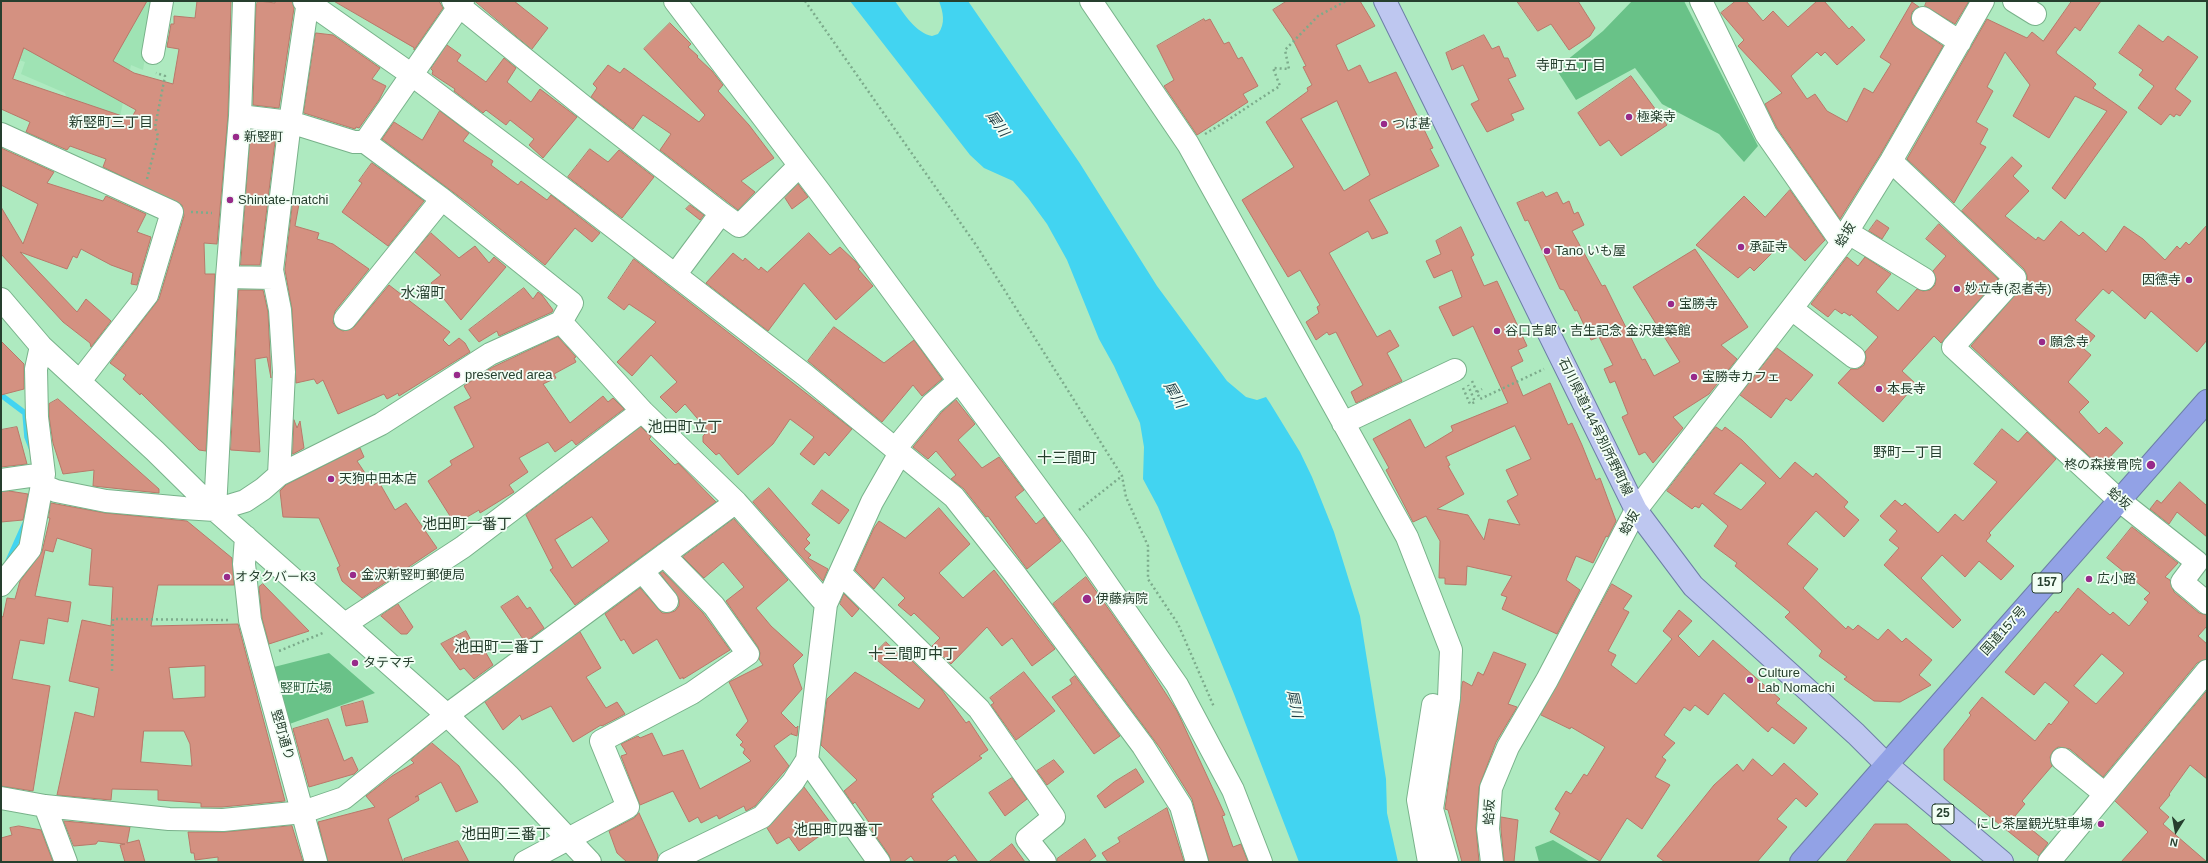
<!DOCTYPE html>
<html>
<head>
<meta charset="utf-8">
<style>
	body { margin:0 }
	#map { position:relative; width:2208px; height:863px; overflow:hidden; background:#aeeac0; font-family:Arial,sans-serif }
	canvas { display:block }
	.frame { position:absolute; inset:0; border:2px solid #263f2e; pointer-events:none }
	.north { position:absolute; left:2156px; top:811px; width:40px; height:40px; -webkit-text-stroke:3px #f2fef5; paint-order:stroke; rotate:191deg; font-size:11px; font-weight:700; line-height:16px; text-align:center; color:#263f2e }
	.north::after { content:''; display:block; margin:auto; width:14px; height:18px; background:#263f2e; clip-path:polygon(50% 0,100% 100%,50% 72%,0 100%) }
</style>
</head>
<body>
<div id="map">
<canvas width="2208" height="863"></canvas>
<div class="frame"></div>
<div class="north">N</div>
</div>
<script>
const g = document.querySelector('canvas').getContext('2d');
g.lineJoin = 'round';
function paint(path, color) { g.fillStyle = color; g.fill(path, 'evenodd'); }
function strokePath(path, color, width, dash) { g.strokeStyle = color; g.lineWidth = width; g.lineCap = dash ? 'butt' : 'round'; g.setLineDash(dash || []); g.stroke(path); }
function write(font, color, halo, rows, align = 'center') {
  g.font = font + ' Arial,"Noto Sans JP",sans-serif'; g.lineWidth = 3.5; g.setLineDash([]); g.textBaseline = 'middle'; g.strokeStyle = halo; g.fillStyle = color; for (const [text, x, y, turn = 0] of rows) {
    g.save(); g.translate(x, y); g.rotate((+turn || 0) * Math.PI / 180); g.textAlign = isNaN(turn) ? turn : align; if (halo) g.strokeText(text, 0, 0); g.fillText(text, 0, 0); g.restore();
  }
}
paint(new Path2D(`
	M1,1H154L143,70L131,65L118,126L68,103L65,93L21,74L25,62L1,54Z`), '#9fe3b4');
paint(new Path2D(`
	M1632,1H1684L1758,146L1744,162L1719,134L1662,104L1635,68L1576,100L1556,69L1603,31Z
	M329,653L375,693L284,726L270,668Z
	M1553,840L1590,862H1539L1535,847Z`), '#69c288');
paint(new Path2D(`
	M850,1H895C904,14 916,33 932,36L938,34C946,23 943,12 939,1H968L1079,162L1157,286L1227,381L1246,397L1257,400L1266,397L1270,403L1300,452L1312,477L1334,532L1360,616L1386,779L1387,813L1398,862H1299L1234,694L1158,507L1143,479L1144,447L1140,423L1114,366L1099,339L1067,260L1047,224L1028,198L1013,181L984,168L970,155Z`), '#42d4f1');
strokePath(new Path2D(`
	M1,395L25,413L27,437L32,450
	M8,561L25,523`), '#42d4f1', 5.5);
const building = new Path2D(`
	M1,1H147L113,61L134,73L173,84L179,49L167,47L171,24H174V16L195,18L197,1H231L228,115L217,244L204,243L205,274H215L206,451L199,450L141,393L140,395L123,379L126,375L110,363L159,299L184,216L182,205L103,167L106,159L70,146L67,150L26,132L30,122L1,109ZM24,48L136,110L131,119L13,79Z
	M259,1L275,3V1H292L294,8L279,108L253,105L256,4Z
	M334,1H439L443,8L414,50V48Z
	M475,1H514L548,28L532,49Z
	M1287,1H1360L1375,26L1336,45L1348,71L1360,65L1369,83L1396,72L1433,148L1430,149L1439,166L1369,200L1388,233L1372,239L1368,231L1329,253L1377,337L1390,330L1399,346L1387,353L1402,381L1356,403L1351,392L1363,385L1336,332L1329,335L1327,332L1316,340L1306,322L1319,313L1317,307L1320,305L1300,270L1288,277L1242,200L1294,167L1266,122L1308,91L1307,88L1312,85L1303,67L1306,66L1292,38L1273,10ZM1337,101L1370,175L1344,191L1301,119Z
	M1517,1H1578L1595,28L1590,36L1569,50L1551,24L1538,31Z
	M1736,1H1746L1763,21L1773,11L1788,27L1817,1H1824L1849,29L1852,26L1865,40L1837,65L1825,52L1821,56L1817,52L1791,76L1807,99L1815,94L1827,111L1847,122L1864,88L1873,93L1891,64L1880,57L1912,2L1919,7L1912,12L1911,18L1912,24L1943,46L1880,155L1840,219L1777,128L1765,104L1782,93L1738,46L1744,40L1721,13Z
	M1927,1H1969L1955,24L1925,6Z
	M2072,1H2101L2080,31L2075,27L2056,52L2057,54L2092,80L2096,84L2093,88L2127,112L2065,199L2052,188L2107,111L2075,96L2049,138L2013,116L2030,85L2005,52L1987,87L1993,91L1976,122L1988,129L1980,144L1986,147L1954,203L1907,159L1987,19L2027,38L2032,32L2043,41Z
	M1204,19L1205,21L1210,19L1224,44L1229,42L1238,59L1242,57L1258,86L1243,94L1248,102L1197,135L1164,86L1174,80L1157,46Z
	M670,23L691,44L688,47L698,56L697,57L712,71L723,85L718,91L749,125L774,158L741,181L755,192L738,210L660,150L671,134L643,115L633,129L591,97L597,88L593,84L608,65L620,73L624,68L699,122L705,115L644,49Z
	M2139,25L2163,42L2168,36L2198,57L2175,89L2191,101L2180,116L2176,114L2174,117L2170,114L2161,125L2138,108L2154,86L2139,75L2143,70L2119,53Z
	M316,33L333,35L380,68L372,79L386,86L379,100L359,128L356,127L355,129L304,113Z
	M1484,35L1492,49L1499,46L1504,58H1508L1516,76L1508,79L1524,109L1511,114L1514,120L1487,132L1471,104L1479,100L1463,65L1452,70L1446,53Z
	M447,45L461,55L457,61L486,82L504,58L516,68L507,82L531,102L540,89L577,117L543,158L529,145L534,139L510,120L506,125L486,110L483,113L454,91L455,89L432,74L433,71L431,69Z
	M1631,76L1667,125L1621,156L1609,140L1600,146L1578,113Z
	M440,111L469,133L463,141L493,161L491,165L518,185L521,181L547,200L551,195L600,233L592,242L575,228L545,265L469,204L382,139L394,122L422,140Z
	M251,130L276,133L260,265H241Z
	M1,148L54,172L47,183L103,201L106,196L146,214L137,232L151,237L137,285L131,284L133,273L111,265L81,249L77,258L73,256L67,269L20,252L77,312L86,299L111,321L91,347L90,343L63,322L1,254V207L23,244L38,204L1,185Z
	M590,149L608,162L619,150L654,177L622,218L568,177Z
	M2012,157L2022,166L2013,176L2029,191L2005,216L2036,240L2038,237L2044,241L2061,221L2079,236L2083,232L2106,252L2124,226L2143,239L2165,260L2177,246L2180,249L2186,242L2189,245L2207,225V340L2197,352L2151,311L2145,319L2112,290L2109,294L2103,289L2075,320L2095,336L2084,349L2091,355L2068,382L2089,402L2079,412L2099,434L2106,427L2123,443L2106,461L2107,462L2102,468L1971,346L2027,281V275L2024,269L1962,211Z
	M372,163L424,201L388,246L342,212L362,183L359,181Z
	M798,184L808,197L792,209L785,198Z
	M1790,190L1825,240L1805,261L1784,241L1754,271L1750,267L1738,278L1696,245L1744,196L1765,217Z
	M1543,192L1546,197L1557,192L1563,204L1569,201L1574,214L1578,212L1584,225L1572,231L1602,286L1605,285L1642,360L1645,359L1654,376L1680,362L1633,287L1695,249L1748,327L1721,345L1737,359L1709,394L1673,417L1683,428L1653,463L1645,452L1639,455L1622,417L1628,414L1615,381L1610,383L1604,369L1613,365L1599,337L1591,340L1577,310L1575,311L1564,290L1560,289L1528,220L1525,221L1517,203Z
	M293,202L299,204L295,226L319,233L317,239L333,244L369,269L335,311L333,323L337,328L343,331L354,327L389,285L450,332L443,340L449,346L459,338L465,343L470,352L399,396L398,393L387,399L384,394L338,414L323,380L317,384L314,379L296,383L292,309L285,270Z
	M690,205L704,215L700,220L686,209Z
	M1877,220L1889,228L1882,239L1869,231Z
	M1939,224L1998,279L1941,343L1934,336L1902,371L1916,384L1883,422L1838,383L1851,369H1858L1864,365L1866,358L1865,352L1878,337L1851,314L1850,316L1844,312L1842,314L1835,309L1828,317L1811,304L1847,257L1858,266L1865,257L1891,274L1876,292L1898,311L1917,289L1923,291L1930,290L1935,285L1936,279L1933,271L1946,256L1926,239Z
	M1461,227L1474,255L1471,257L1484,286L1497,281L1527,346L1518,350L1523,361L1511,367L1523,396L1550,383L1568,425L1572,423L1582,445L1596,480L1600,478L1616,521L1608,537L1606,536L1593,563L1576,556L1566,580L1580,590L1557,634L1502,609L1507,597L1501,595L1512,576L1467,566L1466,585L1445,584V578H1439L1440,541L1426,516L1413,522L1386,470L1389,468L1373,439L1410,419L1425,448L1453,431L1451,426L1508,403L1473,326L1453,336L1439,307L1462,297L1452,270L1434,278L1426,261L1441,254L1436,241ZM1515,426L1531,459L1506,470L1518,495L1507,501L1520,525L1489,519L1484,540L1468,515L1437,509L1464,494L1448,466L1450,465L1446,457Z
	M431,233L459,258L475,246L489,263L494,257L506,267L461,320L431,283L441,275L415,252Z
	M809,233L830,255L840,247L856,262L860,267L858,269L873,286L836,320L804,283L768,331L706,283L733,253L743,261L745,258L759,270L761,267L767,272Z
	M634,259L852,429L829,456L825,452L814,465L800,454L814,437L790,419L773,444L738,475L719,453L716,455L703,442V436L708,431L685,404L676,413L660,397L677,382L651,355L632,376L617,362L656,322L629,304L624,310L608,298Z
	M524,288L533,299L538,292L542,295L553,310L552,312L499,336L497,331L479,342L469,330Z
	M239,290H263L268,312L271,378L267,357L255,359L260,452L231,450Z
	M834,327L884,363L914,340L942,379L922,396L913,385L882,422L808,361Z
	M558,337L576,357L574,358L576,362L554,374L556,378L543,384L570,423L603,396L608,402L613,398L624,409L576,445L572,440L555,452L548,442L519,458L528,472L509,485L514,492L480,513L479,510L455,524L428,481L452,465L450,461L474,447L454,407L471,398L464,386L491,368Z
	M1,341L24,364V389L1,395Z
	M1777,348L1813,375L1791,401L1786,398L1771,418L1740,395Z
	M58,399L159,489V493L93,486L94,470L63,474L53,443L49,416V404Z
	M956,400L975,424L958,440L982,468L999,457L1024,490L1015,497L1036,524L1044,517L1061,541L1027,569L988,516L986,517L964,489L951,479L956,475L936,451L928,459L913,447L941,413Z
	M294,420L297,428L300,421L304,448L293,454Z
	M17,427L27,464L1,467V430Z
	M641,427L651,437L649,439L675,465L678,463L716,502L575,605L550,570L553,568L526,515ZM592,517L609,541L572,568L555,540Z
	M1716,427L1722,431L1725,427L1742,440L1780,479L1795,462L1813,477L1816,473L1848,502L1844,507L1859,520L1844,537L1816,511L1787,544L1818,569L1803,588L1846,629L1848,626L1853,630L1858,625L1878,640L1888,629L1902,642L1906,638L1932,660L1919,675L1931,685L1900,702L1874,701L1844,679L1847,677L1819,656L1822,651L1785,617L1790,612L1735,566L1737,563L1714,546L1728,526L1702,503L1699,508L1695,506L1692,509L1667,491ZM1741,463L1766,483L1741,510L1714,494Z
	M2002,429L2018,442L2027,432L2056,459L1989,533L1991,535L1986,541L2014,566L2001,580L1979,561L1965,577L1942,555L1921,578L1961,620L1953,628L1884,565L1899,548L1889,540L1897,531L1880,516L1895,500L1902,506L1905,503L1938,533L1955,514L1963,521L1997,482L1974,464Z
	M360,448L364,457L357,461L373,485L379,482L395,510L406,503L437,548L362,598L342,581L337,568L340,566L319,518L283,517L280,491L286,485Z
	M2180,482L2207,506V537L2177,512L2169,524L2150,509L2157,500L2161,503Z
	M769,488L810,535L806,539L810,543L804,549L811,555L808,558L828,569L823,581L753,502Z
	M822,490L849,510L839,524L812,504Z
	M9,491L28,494L23,520L1,522V492Z
	M51,503L105,513L187,521L232,558L234,585H158L151,626L238,624L285,801L222,807H201V803L158,800V790L112,789L111,800L57,795L75,712L94,717L99,688L69,681L82,620L111,626L113,587L89,585L92,549L57,538L53,552L45,550L35,596L71,602L68,622L48,618L44,644L20,640L12,679L50,686L33,791L1,786V616L3,617L7,598L15,599L20,581L42,552L50,518H49ZM205,666V697L173,699L169,668ZM144,731H184L190,744L192,766L141,762Z
	M939,508L970,544L939,573L963,598L994,570L1055,649L1032,666L1012,638L1002,646L987,627L951,664L932,646L940,638L914,613L911,616L898,605L905,598L883,577L874,589L855,570L874,528L879,521L905,538Z
	M734,519L788,580L756,608L771,626L803,655L793,665L802,689L781,713L796,728L798,726L797,736L791,734L792,733L774,746L789,766L755,806L746,811L744,806L719,819L717,815L701,823L698,817L689,822L673,791L640,805L621,756L627,754L621,744L638,736L640,738L652,733L663,756L683,750L700,789L751,761L743,753L745,749L740,745L743,742L736,735L748,721L729,682L763,665L759,659L760,653L758,647L726,601L744,587L723,562L704,578L683,557Z
	M2132,527L2178,563L2165,577L2170,580L2174,592L2199,613L2207,615V626L2198,636L2207,644V659L2197,663L2103,777L2070,749L2058,747L2053,751L2050,757L2052,766L2022,801L2025,804L2015,816L2048,843L2039,856L1944,780V749L1971,715L1969,713L1982,697L2035,741L2049,723L2051,725L2069,702L2045,682L2034,695L2005,672L2056,611L2058,613L2078,588L2110,615L2113,612L2129,626L2148,602L2144,599L2150,593L2107,558ZM2102,654L2124,673L2096,704L2074,686Z
	M663,572L703,613L730,650L683,679V677L680,679L657,639L633,654L624,639L621,641L605,614L640,588L662,613H669L675,611L679,606V599L660,573Z
	M1086,577L1141,655L1177,711L1225,815L1222,816L1233,847L1241,844L1248,862H1209L1192,799L1160,748L1053,604Z
	M263,584L309,631L269,644L262,618L259,587Z
	M1612,584L1632,596L1623,609L1629,612L1608,651L1616,655L1611,665L1636,684L1672,639L1663,631L1679,610L1692,621L1678,636L1699,657L1713,640L1780,699L1776,703L1807,728L1794,744L1772,727L1768,732L1724,693L1708,715L1695,705L1690,711L1684,707L1664,735L1675,743L1662,757L1666,760L1655,777L1670,785L1642,829L1627,818L1600,861L1550,832L1560,813L1555,809L1566,791L1571,794L1584,774L1587,776L1605,747L1571,727L1570,729L1541,715Z
	M844,594L859,609L852,617L840,604Z
	M518,596L527,609L530,607L544,628L525,642L501,607Z
	M398,604L413,627L407,634H401L381,616Z
	M466,631L473,644L479,641L493,665L474,679L464,668L460,670L441,644Z
	M580,632L601,668L586,677L606,708L617,702L625,714L602,726L601,725L573,742L551,706L522,720L520,715L503,730L485,702Z
	M886,642L907,662L910,659L942,690L966,723L969,721L988,750L979,756L982,758L932,794L934,797L931,799L978,862H959L955,855L945,862H915L911,856L903,862H891L889,855L871,829L873,828L855,802L853,804L844,791L857,780L821,745L827,699L855,672L919,709L925,700L872,656Z
	M1494,652L1526,664L1508,704L1517,707L1496,742L1479,787L1476,828L1479,862H1462L1448,810L1445,809L1462,684L1463,681L1472,686L1478,672L1483,675Z
	M1024,672L1055,711L1016,740L991,705L994,703L990,698Z
	M1075,676L1120,736L1094,754L1052,697L1072,684L1070,680Z
	M2207,691V779L2190,765L2169,794L2170,795L2159,808L2169,817L2163,824L2207,862H2121L2148,832L2115,801Z
	M363,701L368,722L346,726L341,707Z
	M328,719L344,761L352,757L358,770L354,774L309,787L293,729Z
	M432,743L459,766L478,802L456,812L441,782L415,797L418,796L419,800L388,819L403,862H328L318,822L375,807L366,796L392,776L414,763L411,760Z
	M1753,759L1772,776L1784,763L1818,794L1806,807L1796,798L1777,819L1787,827L1757,862H1665L1657,856L1714,785L1737,764L1743,771Z
	M1054,760L1064,772L1047,785L1037,771Z
	M1136,769L1144,782L1105,808L1097,796L1114,782Z
	M1012,778L1027,799L1005,816L989,793Z
	M804,787L833,826L799,851L789,837L777,844L767,828Z
	M1167,808L1184,862H1108L1102,853L1120,842L1118,838Z
	M639,813L658,855L657,862H627L617,853L609,831L634,818Z
	M1501,817L1518,820L1514,862H1504L1501,829Z
	M64,821L130,827L127,843L139,840L145,862H125L120,845L125,844L98,841L96,844L74,846Z
	M1875,824H1907L1952,862H1846Z
	M19,826L41,830L53,862H1V838L12,835L10,828Z
	M292,826L303,862H218V857L195,860L194,853H191L188,832H224Z
	M1085,839L1096,856L1088,862H1057V859Z
	M458,841L469,862H404V859Z
	M1012,844L1025,862H989Z`);
paint(building, '#d49181');
strokePath(building, '#b87869', 1);
const minor = new Path2D(`
	M304,1L308,2L412,75L591,210L805,375L954,497L1015,574L1143,746L1181,806L1197,862
	M453,1L588,110L721,213
	M675,1L819,191L1079,544L1177,685L1233,790L1261,862
	M1091,1L1188,144L1407,537L1451,650L1449,698L1432,809L1447,862
	M1701,1L1766,134L1842,243
	M2014,1L2035,14
	M1923,18L1960,42
	M153,53L162,1
	M240,116L290,122L354,142H365L442,199L572,303L561,322L642,411L736,502L826,604
	M1,134L172,212L147,295L80,381
	M365,142L463,1
	M1891,161L2015,278L1953,347L2120,501L2197,562L2182,582L2207,603
	M1847,232L1924,279
	M675,275L721,213L739,226L799,166
	M227,277L273,278
	M1,299L41,346L155,451L215,510L447,715L508,775L590,862
	M1792,309L1854,357
	M345,319L442,199
	M1343,423L1455,370
	M895,449L932,404L959,381
	M279,475L284,372L280,310L272,270L290,122L308,1
	M1,480L44,474
	M42,485L56,491L106,501L184,508L215,510L245,501L263,489L279,475L381,424L490,354L561,322
	M215,510L227,277L240,116L244,1
	M246,537L244,564L250,620L316,862
	M643,572L667,601
	M841,574L979,709L1054,817L1027,839L1045,862
	M1,585L30,549L44,474L37,417L36,369L41,346
	M345,624L463,547L642,411
	M2062,759L2105,794
	M807,760L879,862
	M1,798L45,806L169,819L223,820L303,812L344,798L447,715L736,502
	M45,806L66,862
	M525,862L628,807L601,741L692,693L748,654L714,606L664,555
	M669,862L762,817L793,782L807,760L826,604L872,502L900,453
	M1429,862L1418,800L1433,705
	M1492,862L1488,829L1491,788L1508,747L1547,680L1636,510L1842,243L1847,232L1891,161L1983,1
	M2049,862L2207,671`);
const major = new Path2D(`
	M1385,1L1636,510L1693,586L1856,734L1886,764L2002,862`);
const highway = new Path2D(`
	M1801,862L2207,401`);
strokePath(minor, '#78b28a', 24);
strokePath(major, '#6c7fa6', 24);
strokePath(highway, '#6c7fa6', 24);
strokePath(new Path2D(`
	M805,1L976,245L1122,476L1126,497L1148,546V579L1178,624L1214,707
	M1205,134C1231,119 1254,102 1280,86L1273,68L1289,69L1285,50L1318,16L1346,1
	M147,179L158,136L155,127L165,76L156,73
	M191,212L212,213
	M1472,381L1480,399L1544,369
	M1463,388L1470,404L1475,402L1468,385
	M1477,392L1482,389
	M1079,510L1122,476
	M279,651L323,633
	M112,671L113,619L229,620`), '#7cab8b', 2.5, [2, 3]);
strokePath(minor, '#fff', 22);
strokePath(major, '#bec7f0', 22);
strokePath(highway, '#92a2e6', 22);
for (const [x, y, r, color] of [
	[1629,117,4,"#982a8a"],
	[1384,124,4,"#982a8a"],
	[236,137,4,"#982a8a"],
	[230,200,4,"#982a8a"],
	[1741,247,4,"#982a8a"],
	[1547,251,4,"#982a8a"],
	[2189,280,4,"#982a8a"],
	[1957,289,4,"#982a8a"],
	[1671,304,4,"#982a8a"],
	[1497,331,4,"#982a8a"],
	[2042,342,4,"#982a8a"],
	[457,375,4,"#982a8a"],
	[1694,377,4,"#982a8a"],
	[1879,389,4,"#982a8a"],
	[2151,465,5,"#982a8a"],
	[331,479,4,"#982a8a"],
	[353,575,4,"#982a8a"],
	[227,577,4,"#982a8a"],
	[2089,579,4,"#982a8a"],
	[1087,599,5,"#982a8a"],
	[355,663,4,"#982a8a"],
	[1750,680,4,"#982a8a"],
	[2101,824,4,"#982a8a"]
]) { const dot = new Path2D(); dot.arc(x, y, r, 0, 2 * Math.PI); g.fillStyle = color; g.fill(dot); strokePath(dot, '#f2fef5', 1.5); }
for (const [x, y, w] of [
	[2047,583,30],
	[1943,814,22]
]) { const box = new Path2D(); box.roundRect(x - w / 2, y - 10, w, 20, 3); g.fillStyle = '#f2fef5'; g.fill(box); strokePath(box, '#263f2e', 1); }
write('bold 12px', '#263f2e', null, [
	["157",2047,583],
	["25",1943,814]
]);
write('13px', '#263f2e', '#f2fef5', [
	["極楽寺",1637,117],
	["つば甚",1392,124],
	["新竪町",244,137],
	["Shintate-matchi",238,200],
	["承証寺",1749,247],
	["Tano いも屋",1555,251],
	["因徳寺",2181,280,"right"],
	["妙立寺(忍者寺)",1965,289],
	["宝勝寺",1679,304],
	["谷口吉郎・吉生記念 金沢建築館",1505,331],
	["願念寺",2050,342],
	["preserved area",465,375],
	["宝勝寺カフェ",1702,377],
	["本長寺",1887,389],
	["柊の森接骨院",2142,465,"right"],
	["天狗中田本店",339,479],
	["金沢新竪町郵便局",361,575],
	["オタクバーK3",235,577],
	["広小路",2097,579],
	["伊藤病院",1096,599],
	["タテマチ",363,663],
	["Culture",1758,673],
	["Lab Nomachi",1758,688],
	["にし茶屋観光駐車場",2093,824,"right"]
], 'left');
write('13px', '#263f2e', '#f2fef5', [
	["蛤坂",1846,235,-59],
	["石川県道144号別所野町線",1595,427,64],
	["蛤坂",2119,499,41],
	["蛤坂",1630,523,-61],
	["国道157号",2004,631,-48],
	["竪町通り",282,735,74],
	["蛤坂",1490,812,-87]
]);
write('13px', '#28593a', '#f2fef5', [
	["竪町広場",306,688]
]);
write('14px', '#263f2e', '#f2fef5', [
	["寺町五丁目",1571,66],
	["新竪町三丁目",111,123],
	["野町一丁目",1908,453]
]);
write('italic 14px', '#1e3c43', '#f2fef5', [
	["犀川",997,124,54],
	["犀川",1174,395,59],
	["犀川",1294,704,78]
]);
write('15px', '#263f2e', '#f2fef5', [
	["水溜町",423,294],
	["池田町立丁",685,428],
	["十三間町",1067,459],
	["池田町一番丁",467,525],
	["池田町二番丁",499,648],
	["十三間町中丁",913,655],
	["池田町四番丁",838,831],
	["池田町三番丁",506,835]
]);
</script>
</body>
</html>
